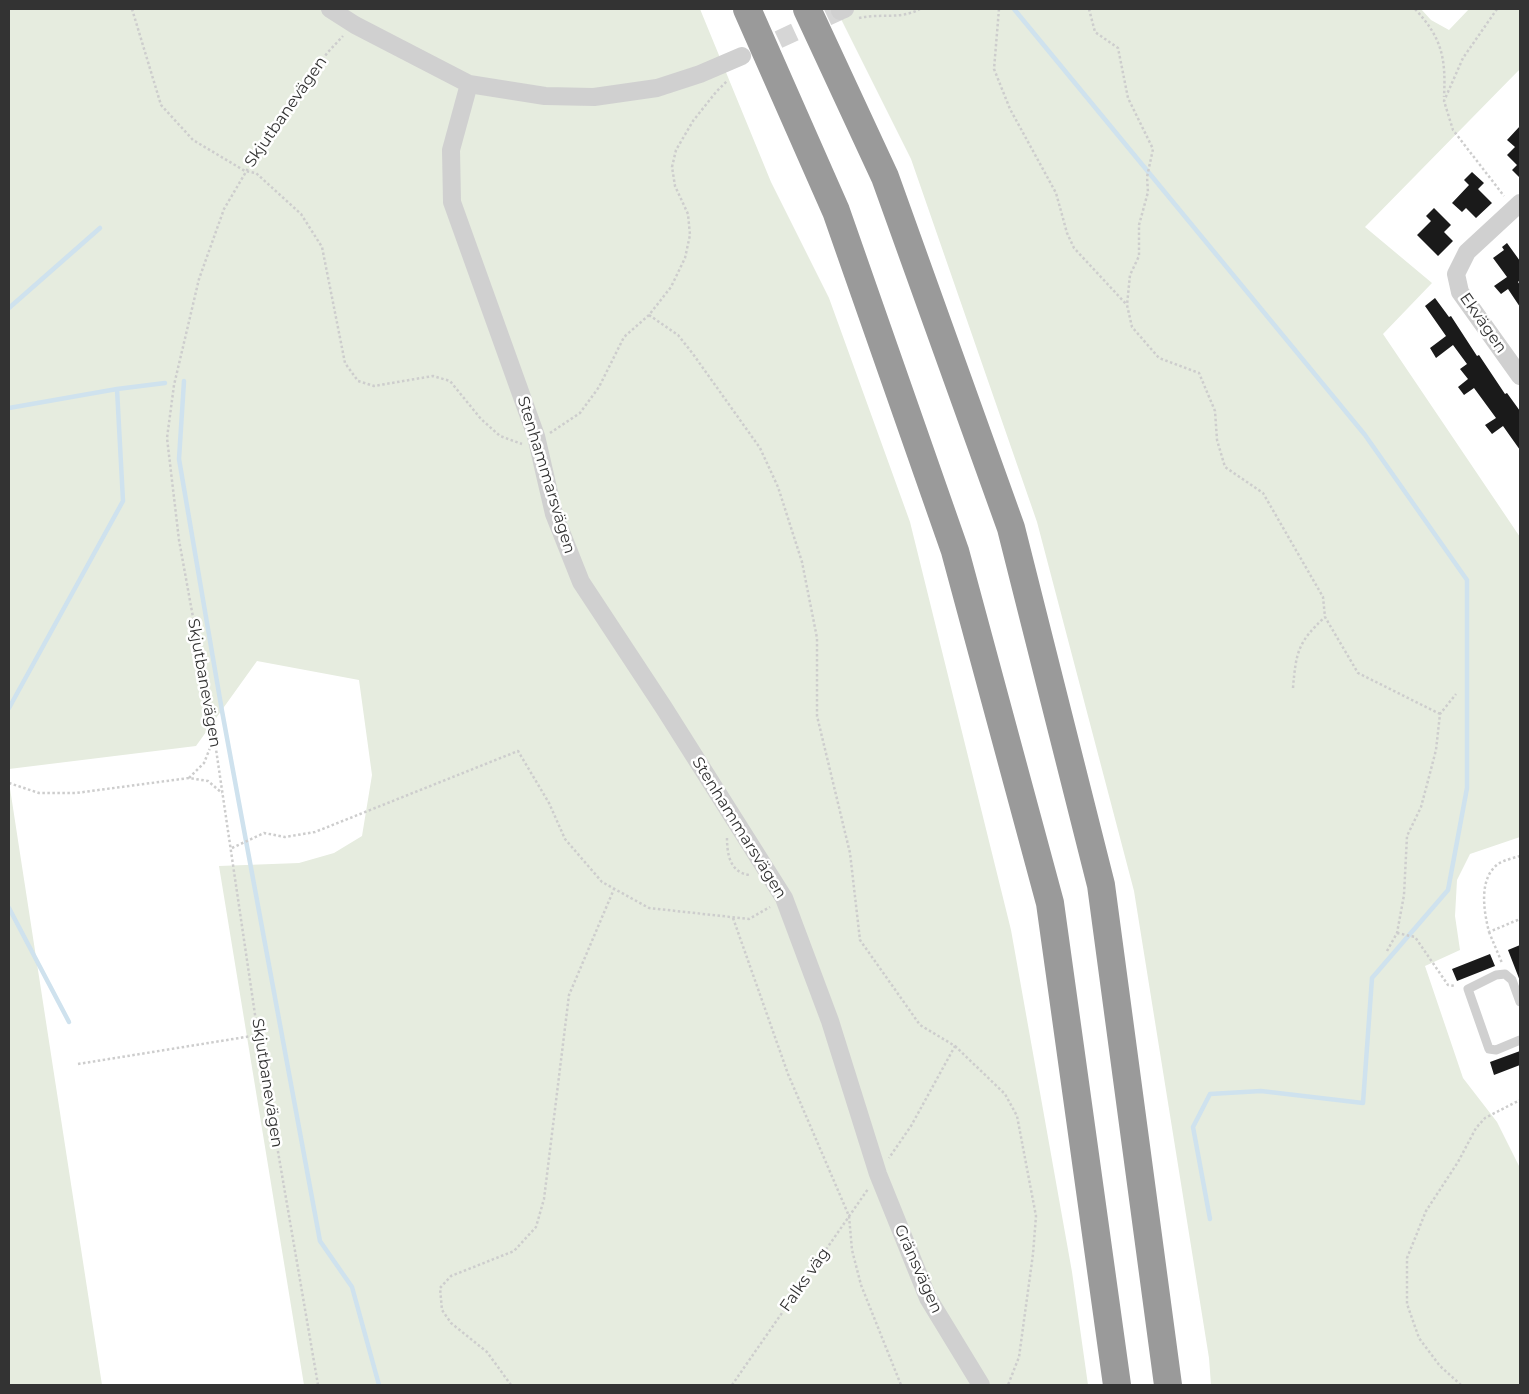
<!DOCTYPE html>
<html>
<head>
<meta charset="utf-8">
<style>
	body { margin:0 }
	#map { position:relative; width:1529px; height:1394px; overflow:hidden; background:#fff; font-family:Montserrat,sans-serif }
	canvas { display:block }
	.frame { position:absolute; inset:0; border:10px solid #333; pointer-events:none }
</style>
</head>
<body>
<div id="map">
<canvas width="1529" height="1394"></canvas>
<div class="frame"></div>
</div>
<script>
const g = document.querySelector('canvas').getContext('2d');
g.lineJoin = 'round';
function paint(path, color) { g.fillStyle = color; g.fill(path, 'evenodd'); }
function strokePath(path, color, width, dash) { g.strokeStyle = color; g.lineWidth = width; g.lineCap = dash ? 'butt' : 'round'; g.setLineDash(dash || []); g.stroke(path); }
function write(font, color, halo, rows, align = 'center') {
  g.font = font + ' Montserrat,sans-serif'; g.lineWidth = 5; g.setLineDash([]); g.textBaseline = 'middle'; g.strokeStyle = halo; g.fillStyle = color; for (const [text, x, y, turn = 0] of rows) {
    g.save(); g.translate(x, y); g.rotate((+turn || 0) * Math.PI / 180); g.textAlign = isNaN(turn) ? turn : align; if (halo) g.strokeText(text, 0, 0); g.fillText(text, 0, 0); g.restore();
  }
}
paint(new Path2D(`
	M9,9H700L771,182L829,298L910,522L1011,930L1072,1272L1088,1385H304L219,866L299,863L334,853L362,836L372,775L359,680L257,661L196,746L9,769Z
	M836,9H1421L1431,20L1449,30L1469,9H1520V69L1365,227L1432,283L1383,334L1520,537V837L1470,854L1457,880L1455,916L1460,950L1425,966L1463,1078L1497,1122L1520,1168V1385H1211L1209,1358L1134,891L1037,522L911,159Z
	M9,782L102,1385H9Z`), '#e6ecdf');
strokePath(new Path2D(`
	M1014,9L1365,435L1467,580V788L1448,890L1372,978L1363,1103L1261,1091L1210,1094L1193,1127L1210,1219
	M9,308L100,228
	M184,381L179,459L222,711L320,1241L352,1287L379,1385
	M9,408L117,389L165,383
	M9,708L123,501L117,389
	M9,908L69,1022`), '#cfe2ee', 4.5);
paint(new Path2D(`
	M1520,126V178L1512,170L1517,165L1507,155L1515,147L1507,140Z
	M1472,172L1484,183L1478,189L1492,203L1476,218L1466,208L1462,212L1452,203L1469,185L1464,180Z
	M1434,208L1451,225L1444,232L1453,241L1438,256L1417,235L1431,221L1426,216Z
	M1507,243L1520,261V280L1518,282L1520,285V307L1508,289L1501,294L1494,286L1507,277L1493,258L1504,250L1502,247Z
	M1435,298L1449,317L1451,316L1477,356L1479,355L1505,394L1507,393L1520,411V450L1503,426L1492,434L1485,425L1496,418L1474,388L1464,395L1458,387L1468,379L1460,369L1467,364L1453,345L1436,358L1430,348L1446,336L1425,306Z
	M1520,945V981L1508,950Z
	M1490,954L1495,966L1457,981L1452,969Z
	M1520,1051V1065L1494,1075L1490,1062Z`), '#1a1a1a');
strokePath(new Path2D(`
	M754,51L840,11`), '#d6d6d6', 18, [18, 9]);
strokePath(new Path2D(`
	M132,9L161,105L193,140L245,171L256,173L301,214L322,247L345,363L358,381L374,386L433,376L450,381L481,419L500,436L522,444
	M999,9L994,69L1010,109L1056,193L1067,233L1074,248L1127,305
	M1089,9L1095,32L1118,48L1128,98L1153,149L1147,177L1148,192L1139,225V256L1130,275L1127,305L1132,327L1159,358L1199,373L1215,411L1217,440L1225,467L1263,493L1323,597L1325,617L1358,673L1440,714
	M1415,9C1442,38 1446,58 1444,97
	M1497,9L1463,58L1444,101L1453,130L1504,196
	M859,18C880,13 900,20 920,9
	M649,315L678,335L693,354L760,448L778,487L802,562L817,638V716L850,853L860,940L920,1025L955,1046L911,1126L889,1158
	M550,433L580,413L599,387L624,337L649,315L671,287L685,258L690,235L688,214L675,186L672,167L676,150L693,121L716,92L727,81
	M1293,688C1296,652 1298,642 1325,617
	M189,778L204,763L214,738
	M9,783L39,793H76L189,778L208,781L222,793
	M727,838C727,854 730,873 750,875
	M232,848L264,833L285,837L315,832L518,751L549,803L565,839L602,882L649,908L749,919L770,907
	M1520,856C1513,858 1504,860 1498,864C1478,879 1484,912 1489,932L1520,919
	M733,918L788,1074L849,1216L852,1250L861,1285L901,1385
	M1489,932L1502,963
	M1397,933L1415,937L1448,985L1456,986
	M1387,951L1397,933L1404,895L1407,836L1421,807L1430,773L1436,750L1440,714L1456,694
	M955,1046L1005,1094L1017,1116L1036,1216L1033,1254L1019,1357L1008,1385
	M78,1064L258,1035
	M318,1385L258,1035L212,722L179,540L167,438L174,385L199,279L224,209L276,121L328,52L343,36
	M511,1385L487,1352L451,1323L442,1310L440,1288L451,1276L514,1251L536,1227L544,1199L569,995L614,889
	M732,1385L868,1189
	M1461,1385L1440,1366L1419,1338L1407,1304V1258L1426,1211L1458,1162L1476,1128L1485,1118L1520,1100`), '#cdcdcd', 2.5, [2.5, 2.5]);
strokePath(new Path2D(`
	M1520,1002L1512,980L1505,974L1496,975L1468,989L1489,1049L1496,1050L1520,1040`), '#d0d0d0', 9);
strokePath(new Path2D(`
	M330,9L355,25L469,84L545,96L594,97L657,88L700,74L742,56
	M840,11L845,9
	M469,84L451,150L452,202L536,436L554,514L581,582L664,708L784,898L830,1021L878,1174L928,1298L981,1385
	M1520,203L1467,252L1456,274L1460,292L1520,376`), '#d0d0d0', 18);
strokePath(new Path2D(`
	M747,9L836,211L955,551L1050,903L1117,1385
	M807,9L885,177L1011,528L1101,885L1168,1385`), '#9a9a9a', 28);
write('16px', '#333', '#fff', [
	["Skjutbanevägen",286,112,-55],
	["Ekvägen",1483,323,55],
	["Stenhammarsvägen",546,475,73],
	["Skjutbanevägen",204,683,80],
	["Stenhammarsvägen",739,828,58],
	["Skjutbanevägen",267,1083,81],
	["Gränsvägen",918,1269,66],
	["Falks väg",805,1280,-55]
]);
</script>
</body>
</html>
